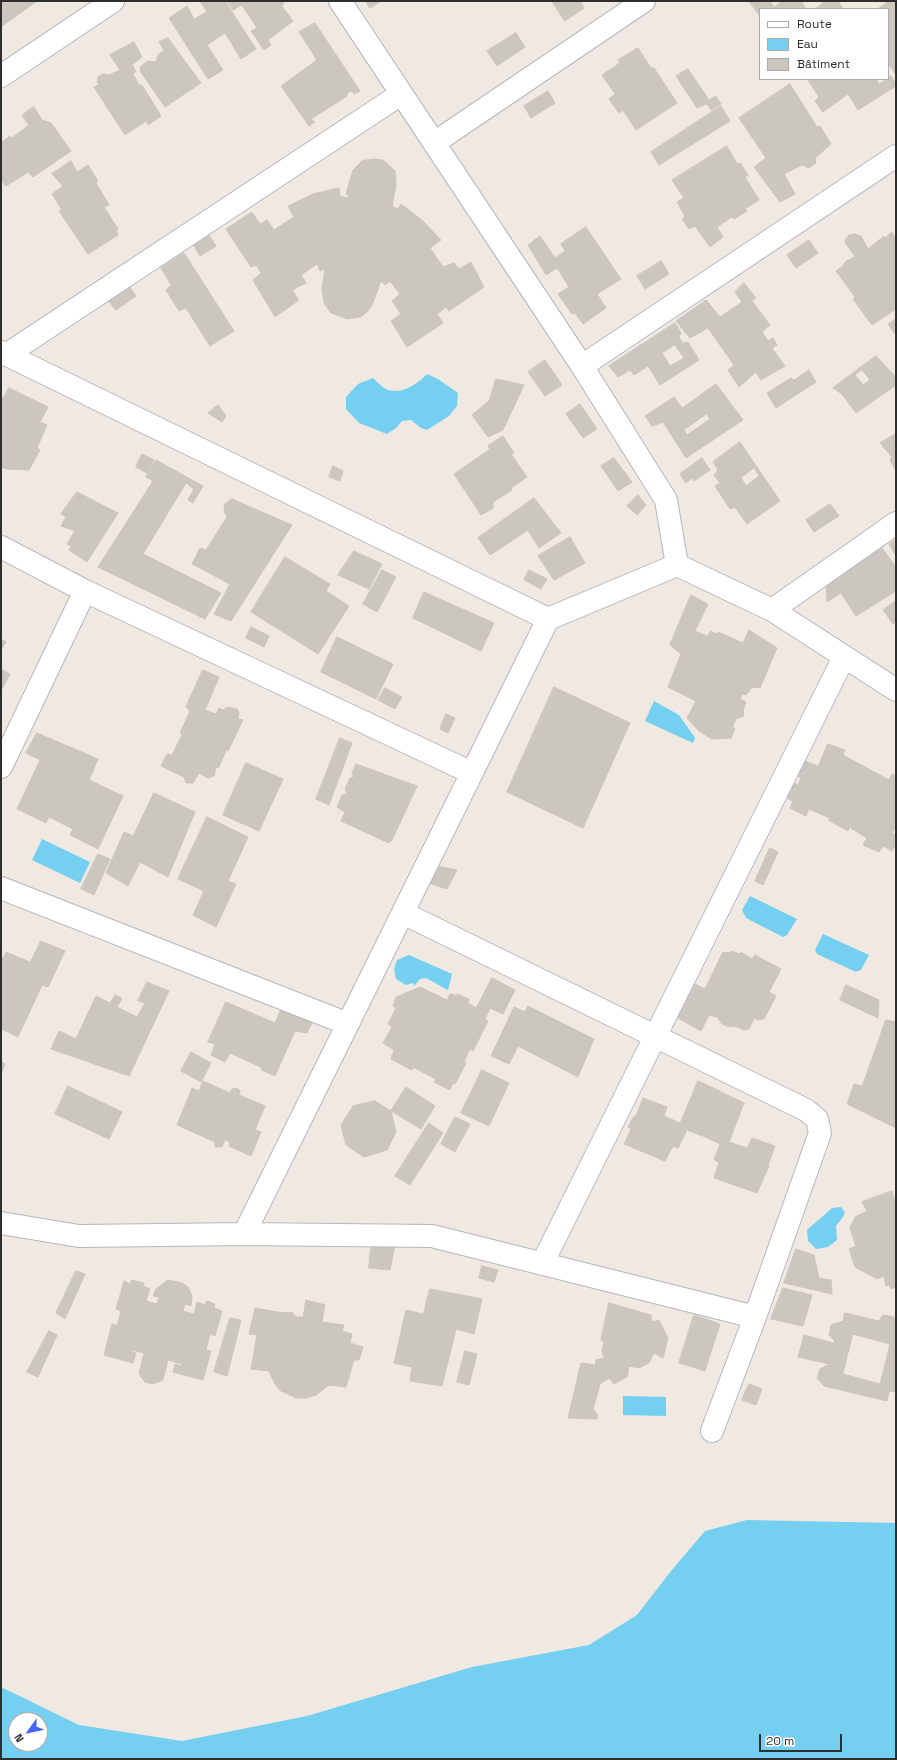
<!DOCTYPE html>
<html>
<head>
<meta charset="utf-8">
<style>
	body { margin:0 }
	#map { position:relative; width:897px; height:1760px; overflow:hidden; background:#efe9e1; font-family:"Space Grotesk",sans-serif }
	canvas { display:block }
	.frame { position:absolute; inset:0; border:2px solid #2e2e2e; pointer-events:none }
	.legend { position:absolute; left:759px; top:8px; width:130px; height:72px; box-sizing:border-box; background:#fff; border:1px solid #ababab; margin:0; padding:5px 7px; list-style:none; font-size:12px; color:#2e2e2e }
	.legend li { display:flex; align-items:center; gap:8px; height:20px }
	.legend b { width:20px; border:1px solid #ababab }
	.north { position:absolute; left:8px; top:1712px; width:40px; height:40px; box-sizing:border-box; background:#fff; border:1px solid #ababab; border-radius:50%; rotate:237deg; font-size:11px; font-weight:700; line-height:16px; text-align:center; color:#2e2e2e }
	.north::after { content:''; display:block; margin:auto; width:14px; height:18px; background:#4264fb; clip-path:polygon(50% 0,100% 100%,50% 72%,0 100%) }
	.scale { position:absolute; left:759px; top:1734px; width:83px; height:18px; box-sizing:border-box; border:2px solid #2e2e2e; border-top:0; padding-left:5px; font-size:12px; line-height:14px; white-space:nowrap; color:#2e2e2e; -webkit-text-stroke:3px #fff; paint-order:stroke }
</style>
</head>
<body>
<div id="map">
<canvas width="897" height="1760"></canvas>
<div class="frame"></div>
<ul class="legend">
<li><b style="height:5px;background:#fff"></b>Route</li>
<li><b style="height:11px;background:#75cff0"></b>Eau</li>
<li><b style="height:11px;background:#cbc7bf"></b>Bâtiment</li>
</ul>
<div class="north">N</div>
<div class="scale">20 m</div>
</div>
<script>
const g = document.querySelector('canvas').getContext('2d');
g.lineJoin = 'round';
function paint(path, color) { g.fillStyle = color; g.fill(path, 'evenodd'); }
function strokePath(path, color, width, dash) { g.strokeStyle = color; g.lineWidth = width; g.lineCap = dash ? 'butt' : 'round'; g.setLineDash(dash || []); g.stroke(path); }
paint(new Path2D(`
	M427,374L438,379L458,393L457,406L449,416L427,430L421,428L411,420L402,421L396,428L387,434L359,423L346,409V397L358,384L373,378C377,382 383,388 388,390C404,394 417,384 427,374Z
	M654,701L679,715L695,738L693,743L645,721Z
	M42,839L90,862L80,883L32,860Z
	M750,896L797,919L787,935L783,937L746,918L742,910Z
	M823,934L869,955L861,970L856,972L817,954L815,950Z
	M409,955L452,974L448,990L426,978L420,979L414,986L413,983L406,985L396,979L394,969L397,960Z
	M841,1207L845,1212L843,1217L836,1226L837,1240L828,1247L816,1249L808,1241L807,1230L832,1208Z
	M623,1396L666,1397V1416L623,1415Z
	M747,1520L896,1523V1759H1V1687L79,1725L182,1741L307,1716L472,1667L589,1645L637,1615L671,1571L705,1531ZM16,1720H40V1744H16Z`), '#75cff0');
const building = new Path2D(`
	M1,1H37L1,27Z
	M200,1H225L256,49L241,59L225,33L207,45L223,70L208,79L169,18L187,6L194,19L207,12Z
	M227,1H282L284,4L281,5L293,21L268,40L271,45L264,50L251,31L257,28L242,5L233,10Z
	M366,1H381L370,8Z
	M552,1H580L584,8L565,21Z
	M749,1H770L774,7L783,1H801L806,9H760V16Z
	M824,1H838L843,9H815L824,2Z
	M889,1H896V75L888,63V9H878Z
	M315,23L360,91L354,94L352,91L347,93V96L311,119L315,122L309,126L281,86L317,60L299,32Z
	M516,33L525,47L497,66L487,51Z
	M168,38L201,83L165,107L140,71L141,66L148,61L156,62L158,55L164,50L159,42Z
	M134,42L142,57L132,65L136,71L133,74L139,85H142L161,116L148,125L146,121L125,135L94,87L99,85L97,82L98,77L103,74L109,75L120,70L110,55Z
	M638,48L651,68H654L677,103L636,130L623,110L619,113L609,99L615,94L602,75L620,63L618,60Z
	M688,69L709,100L716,96L721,104L711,110L707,104L697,108L676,76Z
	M891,76L896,84V86L858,110L848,94L823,112L815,101L819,97L807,79H876L879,84Z
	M790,84L817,127L820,126L831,144L815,158L816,163L809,168L802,165L784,174L795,194L780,202L754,167L766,158L739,118Z
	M548,91L555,103L531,118L524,106Z
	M721,106L730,121L659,165L651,152Z
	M34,107L42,120L51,123L71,151L33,177L28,172L6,186L1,180V141L2,142L10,136L12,138L29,125L22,116L28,110Z
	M727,146L737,164L740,163L748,175L745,177L759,200L745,209L747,211L734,219L732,217L717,227L723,237L710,247L695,226L689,229L682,219L685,216L677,202L684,198L672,180Z
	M374,159L383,160L395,171L396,185L392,206L398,209L401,204L423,221L441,240L430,248L443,267L454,263L459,269L471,262L484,287L449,311L446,307L437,314L443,323L407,347L391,321L401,314L392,301L400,294L390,281L385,285L381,281L373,303L368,311L361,317L347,319L331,313L324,303L322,289L325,269L320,271L317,264L301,275L306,283L292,290L299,300L275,317L253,280L261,273L256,265L251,267L226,229L252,212L260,224L267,220L274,230L294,217L288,206L313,194L339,188L340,196L348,198L349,195L346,194L353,170L362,161Z
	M71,161L77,172L88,165L98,181L96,183L109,205L104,207L118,229L116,230L118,235L88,254L59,211L62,210L52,194L63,186L52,174Z
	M586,227L621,279L597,294L606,308L583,324L575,313L572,314L558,294L569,287L557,268L546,275L528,245L540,236L555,258L565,251L561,244Z
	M206,231L216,246L200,256L191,241Z
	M892,232L896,239V309L872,325L853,299L855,297L836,271L843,266L846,261L851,259L855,256L846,244L845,240L849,235L855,234L861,236L868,249L884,236L885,238Z
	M809,240L818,253L796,268L787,255Z
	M184,253L234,331L210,346L186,308L179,311L166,290L171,285L161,268Z
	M661,261L669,274L645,289L637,276Z
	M127,283L136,296L116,310L106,298Z
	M744,283L756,298L752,301L770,325L762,332L768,341L773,338L777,345L772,348L785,366L761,380L756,372L739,387L728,370L734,365L708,328L690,338L676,321L706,300L720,317L742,302L735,292Z
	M896,319V332L894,333L888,324Z
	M675,323L681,333L679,337L683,343L688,342L699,360L660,385L648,366L634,375L630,370L618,377L609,366ZM675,345L684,358L670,366L662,353Z
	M876,356L896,377V385L856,413L842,394L833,388ZM862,370L870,380L863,385L855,375Z
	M545,360L562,385L545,396L528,372Z
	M809,370L816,382L776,408L767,393L791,378L794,380Z
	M496,379L524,385L503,430L488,437L472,415L489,401Z
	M716,384L743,420L686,458L663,422L652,426L645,416L674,397L682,408ZM707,414L710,419L687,435L684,430Z
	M9,388L48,407L40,422L47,425L37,448L40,450L29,470L6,469L1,467V397L3,398Z
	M580,404L597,429L583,438L566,414Z
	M218,405L226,416L222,422L208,413Z
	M896,434V471L890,460L892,457L880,443Z
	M503,436L514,453L511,454L527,477L511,488L512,490L493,502V508L481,515L454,474L490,449L488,446Z
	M740,442L780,501L747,524L735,507L730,509L715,486L720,483L714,475L718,470L713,462ZM754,468L759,476L746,486L741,478Z
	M142,454L154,460L147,473L136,467Z
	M614,458L632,482L618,491L601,466Z
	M702,458L710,470L694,481L692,478L686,483L680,474Z
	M156,460L203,486L193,503L188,500L194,489L186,483L143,554L221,593L205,619L98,567L153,481L146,477Z
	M333,466L343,471L340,481L329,477Z
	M77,492L118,513L87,562L69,550L71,546L67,544L75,531L61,526L66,517L61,514Z
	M638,495L646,505L637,515L627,506Z
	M534,498L561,533L539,548L528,530L490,555L478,538Z
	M232,499L292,525L231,621L214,614L230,584L192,564L200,548L206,550L227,517L224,511L225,504Z
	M830,504L839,516L814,532L806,520Z
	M570,537L585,563L554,580L538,556Z
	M896,540V556L889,544Z
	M882,548L896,567V591L856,616L841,593L827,602L826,582Z
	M354,551L382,564L369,589L338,575Z
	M285,557L330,584L326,591L349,606L318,654L251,612Z
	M382,570L396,577L377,612L363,604Z
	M529,570L547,579L541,589L524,580Z
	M424,592L494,623L481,651L413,618Z
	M691,595L708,604L695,631L707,636L711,631L716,634L718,632L743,643L749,630L777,648L760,688L752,687L746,695L742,694L740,699L746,702L743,711L744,716L736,719L732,728H735L731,738L712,739L699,731L687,718L696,701L668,687L681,654L670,645Z
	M896,601V622L893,624L883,610Z
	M251,627L269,636L264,647L246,638Z
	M337,637L393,664L376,699L321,672Z
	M1,639L6,642L1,650Z
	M1,669L10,674L1,691Z
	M203,670L219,677L205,710L216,714L219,708L223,710L227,707L237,709L239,713L238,719L243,720L228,751L226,750L219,767L216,768L214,776L208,778L199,773L193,783H186L184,777L161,766L167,754L172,755L182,735L180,733L190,711L186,707Z
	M554,687L630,723L583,828L507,792Z
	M385,688L402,697L395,709L378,700Z
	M446,714L455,718L448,733L440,729Z
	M37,733L98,759L89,780L123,796L98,849L70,835L73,829L49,817L46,823L17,809L40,760L26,753ZM45,784L55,789L47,805L37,800ZM87,805L98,810L90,826L80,822Z
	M340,738L352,743L329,805L316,799Z
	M828,744L845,750L843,755L889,780L892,774L896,776V827L892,833L896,835V843L892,851L883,846L879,852L863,845L867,838L849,827L848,831L828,820L830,818L809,809L806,816L790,808L793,801L784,797L792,782L798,785L801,778L796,775L803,760L818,766Z
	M246,763L283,779L259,831L223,815Z
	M356,764L417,786L392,840L389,843L341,821L345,812L337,807L342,795L347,794L345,789L350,778L354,777L352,774Z
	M45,784L55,789L47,805L37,800Z
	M154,793L195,812L168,877L140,862L128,886L106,873L124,832L133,836Z
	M87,805L98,810L90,826L80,822Z
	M207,817L248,837L228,881L236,884L216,927L193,915L204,891L178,879Z
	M770,848L778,852L763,885L755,881Z
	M98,854L110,859L94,895L81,889Z
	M437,866L457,870L447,889L429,883Z
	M41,941L65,951L48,987L42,985L18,1037L1,1029V962L6,952L30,962Z
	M732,951L739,954L741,952L752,959L755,955L781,969L769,992L776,996L764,1019L759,1020L754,1018L749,1029L744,1030L735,1026L730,1027L722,1024L717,1017L709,1015L701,1031L678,1018L695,984L705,989L723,952L731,953Z
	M492,978L515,990L503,1014L490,1008L485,1019L488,1021L473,1051L470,1049L464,1061L466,1063L455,1084L453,1083L450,1090L434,1082L436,1079L413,1067L412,1070L391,1059L394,1050L383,1043L392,1027L388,1024L396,1008L393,1006L396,997L420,987L447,1000L450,994L457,996V994L469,999L468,1003L476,1008Z
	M147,982L169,991L129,1076L51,1049L59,1031L76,1039L96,996L110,1003L115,995L122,998L117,1007L137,1017L145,1003L138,1001Z
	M846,985L879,1000L878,1018L840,1000Z
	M226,1002L275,1023L281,1009L313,1021L307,1033L295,1031L275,1076L262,1070L261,1067L230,1053L225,1062L211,1055L215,1044L208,1042Z
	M528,1006L594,1039L578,1077L518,1046L509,1064L491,1056L514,1007L525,1012Z
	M886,1020L896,1022V1128L847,1104L854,1084L862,1086Z
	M191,1052L211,1063L201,1082L181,1071Z
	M1,1062L5,1064L1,1074Z
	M482,1070L509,1083L489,1126L461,1113Z
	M203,1081L230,1093L232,1089L237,1088L240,1091L239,1095L265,1106L255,1130L261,1132L251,1156L229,1146L230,1142L225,1140L222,1147H215V1142L177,1125L192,1088L199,1091Z
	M698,1081L720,1091L702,1136L687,1130L678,1148L673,1146L665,1161L624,1144L631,1129L628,1127L634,1116H636L643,1098L667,1107L664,1116L680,1123Z
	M68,1086L122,1112L109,1139L55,1114Z
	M406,1087L435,1106L421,1129L391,1111Z
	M721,1092L744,1103L729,1142L747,1148L752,1138L775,1146L768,1165L769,1166L757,1193L714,1178L719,1162L714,1160L720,1144L703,1136Z
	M375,1101L391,1111L396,1132L387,1150L364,1157L346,1145L341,1125L353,1106Z
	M455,1117L470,1124L455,1152L441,1144Z
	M429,1123L443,1133L410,1185L395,1176Z
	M892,1191L896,1205V1287L891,1289L889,1285L886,1286L884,1276L877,1279L855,1267L849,1249L856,1246L850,1228L855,1217L867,1211L862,1202Z
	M371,1246H395L390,1270L369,1268Z
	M796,1249L814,1255L819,1278L831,1280L832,1294L784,1283Z
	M482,1266L498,1270L494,1282L479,1278Z
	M76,1271L85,1274L65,1319L56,1313Z
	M132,1280L144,1283L143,1286L150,1289L146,1301L157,1304L159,1297L153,1296L156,1289L168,1280L182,1283L188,1287L192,1296L191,1306L185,1304L183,1311L194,1314L197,1302L205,1305L207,1301L215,1304L214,1308L222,1311L215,1336L210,1334L206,1350L211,1351L203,1380L173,1372L175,1364L181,1366L182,1364L168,1360L163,1380L153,1384L145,1382L139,1374L144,1353L132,1350V1352L136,1353L133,1363L104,1355L112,1324L117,1326L121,1311L116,1309L124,1281L130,1284Z
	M783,1288L812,1295L803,1326L771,1319Z
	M430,1289L482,1299L474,1334L456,1329L442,1386L410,1381L412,1367L394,1363L406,1310L423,1314Z
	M306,1300L325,1305L322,1322L344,1325L342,1331L352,1334L350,1343L363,1347L359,1360H354L346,1387L329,1385L316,1395L306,1398H296L281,1391L275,1384L269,1371L251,1369L257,1335L249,1334L255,1308L283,1313L292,1312L296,1317H303Z
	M609,1303L651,1315L652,1322L659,1320L668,1338L663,1358L654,1353L649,1363L639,1368L629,1366L627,1377L614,1384L609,1378L600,1384L593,1409L597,1414V1419L568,1418L581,1363L595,1365L596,1360L604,1358L602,1351L604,1342L601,1340Z
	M845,1313L879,1321L883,1315L894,1317L896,1327V1391L889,1392L887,1401L824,1386L817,1378L820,1369L829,1364L798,1357L804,1335L833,1343L835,1341L829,1335L831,1325L843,1321ZM853,1334L890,1344L880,1384L843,1374Z
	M694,1315L720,1324L705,1371L679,1363Z
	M230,1318L241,1320L227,1376L214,1372Z
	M49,1331L57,1335L38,1377L27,1372Z
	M465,1351L477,1354L469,1385L457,1382Z
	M749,1384L762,1389L756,1405L742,1400Z`);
paint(building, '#cbc7bf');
strokePath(building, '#cbc5ba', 1);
const minor = new Path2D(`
	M340,1L582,366L666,500L677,565
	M1,76L113,1
	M434,143L644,1
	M1,352L548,619
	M6,355L401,94
	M582,366L896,156
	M1,547L85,591L472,773
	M772,610L896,523
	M1,767L85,591
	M1,888L348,1024
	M403,913L806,1110L817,1119L820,1133L755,1317L712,1431
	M1,1223L79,1236L244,1234L432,1236L755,1317
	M244,1234L548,619L677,565L772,610L896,690
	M542,1264L844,657`);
strokePath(minor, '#b4b7c1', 24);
strokePath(minor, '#fff', 22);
</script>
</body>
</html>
